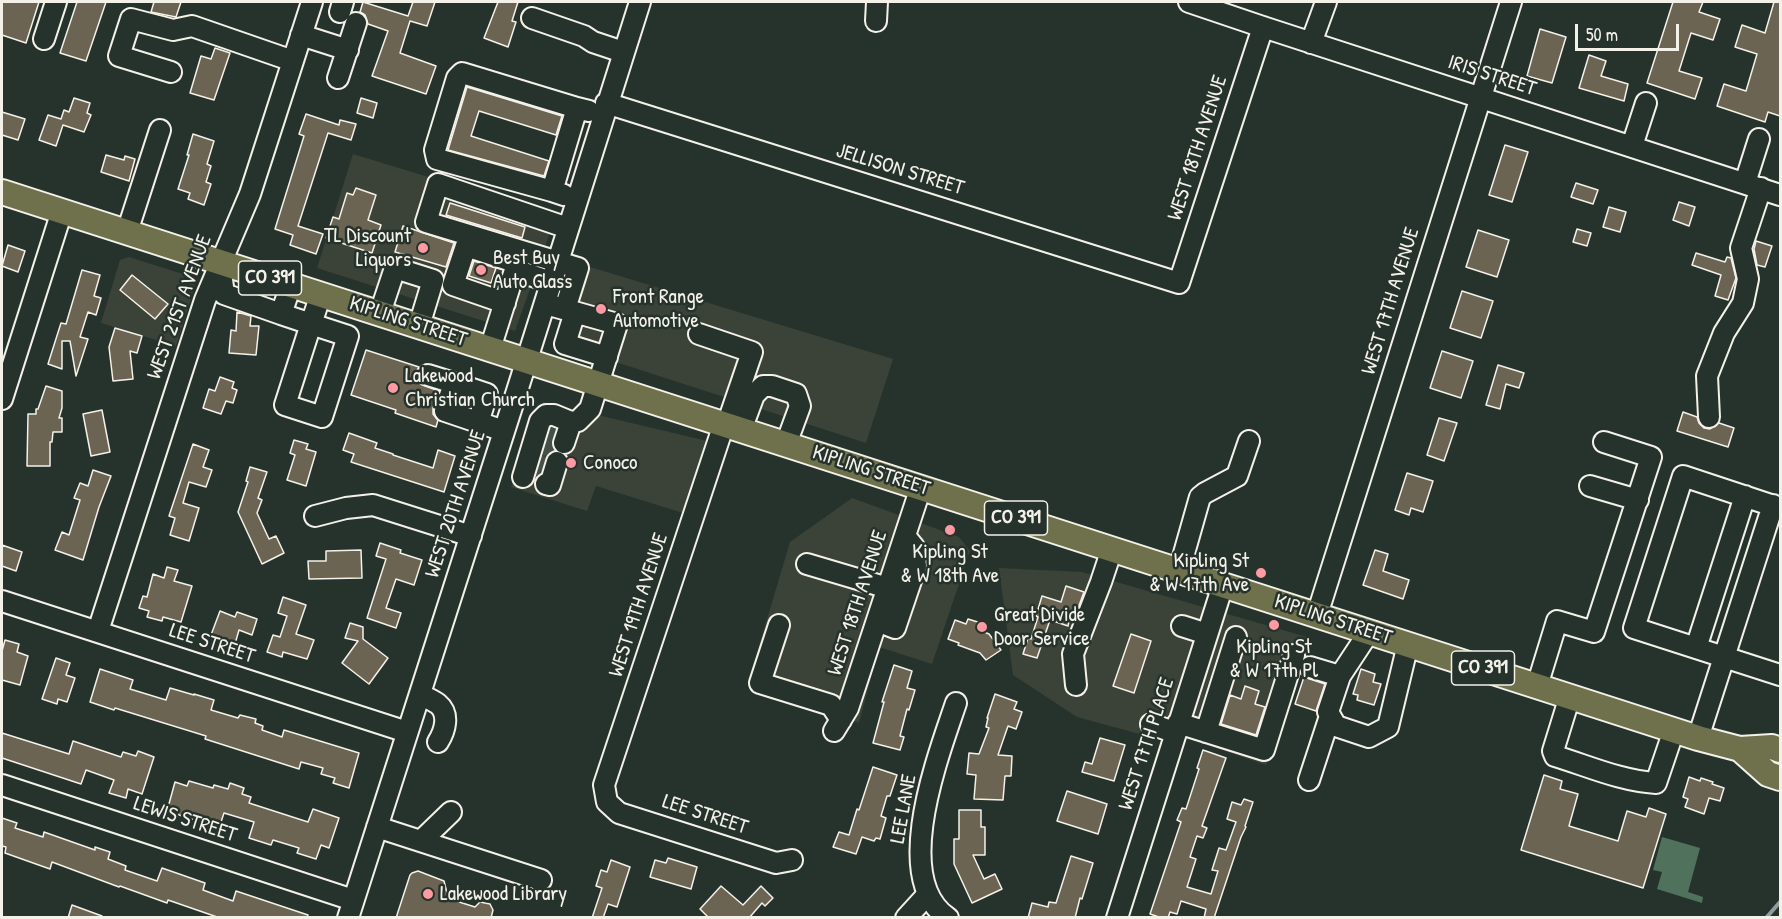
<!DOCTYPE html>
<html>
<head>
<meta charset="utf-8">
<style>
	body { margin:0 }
	#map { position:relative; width:1782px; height:919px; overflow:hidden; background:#26332d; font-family:"Patrick Hand",sans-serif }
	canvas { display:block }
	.frame { position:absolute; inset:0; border:3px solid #f4f1e8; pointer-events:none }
	.scale { position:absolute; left:1575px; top:24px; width:104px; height:27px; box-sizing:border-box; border:3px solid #f4f1e8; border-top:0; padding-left:8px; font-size:18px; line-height:21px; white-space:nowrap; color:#f4f1e8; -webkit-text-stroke:4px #26332d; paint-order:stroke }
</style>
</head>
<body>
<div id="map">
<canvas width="1782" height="919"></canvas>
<div class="frame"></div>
<div class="scale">50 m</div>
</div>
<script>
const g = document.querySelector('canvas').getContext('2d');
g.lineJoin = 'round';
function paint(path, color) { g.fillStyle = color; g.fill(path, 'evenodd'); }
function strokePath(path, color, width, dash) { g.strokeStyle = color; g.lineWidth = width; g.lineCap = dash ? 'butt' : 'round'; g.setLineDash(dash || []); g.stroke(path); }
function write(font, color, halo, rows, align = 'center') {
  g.font = font + ' "Patrick Hand",sans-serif'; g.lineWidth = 5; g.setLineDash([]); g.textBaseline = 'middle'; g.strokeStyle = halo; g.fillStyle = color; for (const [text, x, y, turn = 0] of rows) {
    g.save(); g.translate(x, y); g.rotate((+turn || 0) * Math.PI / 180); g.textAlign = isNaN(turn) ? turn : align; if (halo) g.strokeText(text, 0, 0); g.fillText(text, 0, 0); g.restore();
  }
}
paint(new Path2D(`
	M353,154L556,216L515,331L317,268Z
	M129,257L189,276L195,286L176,346L101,323L120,260Z
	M577,263L893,359L866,443L554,342Z
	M543,402L707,441L683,513L596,486L587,511L511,487Z
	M852,498L959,537L970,551L932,664L879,647L859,723L748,683L790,542Z
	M999,568L1082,572L1307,637L1266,765L1184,737L1158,739L1077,717L1013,675Z`), '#3b4238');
paint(new Path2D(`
	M1662,837L1700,848L1688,892L1703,897L1702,903L1657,889L1662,872L1653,870Z`), '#50725d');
strokePath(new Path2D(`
	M1766,918L1780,902`), '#8c9f9e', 4);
const building = new Path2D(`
	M2,2H39L26,43L2,35Z
	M77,2H106L86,61L60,53Z
	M154,2H181L176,17L151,12Z
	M363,2L408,16L413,2H435L427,26L410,21L400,53L436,66L426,94L372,76L388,31L368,24L365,15L360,12Z
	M498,2H518L512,21L516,22L508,47L484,38Z
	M1673,2H1703L1699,12L1720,19L1713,40L1691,33L1679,71L1702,78L1695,99L1647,83Z
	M1774,2H1780V116L1768,112L1765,122L1717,106L1724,84L1746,91L1757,54L1735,47L1742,25L1765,33Z
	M1540,29L1566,37L1552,83L1527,76Z
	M215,48L230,53L214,100L190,93L201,56L211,59Z
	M1589,55L1606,61L1601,76L1628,84L1624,101L1579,88Z
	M467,87L562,116L556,135L479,111L471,136L549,161L544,176L448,150Z
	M74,98L90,103L87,113L91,115L84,132L63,125L56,146L39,140L48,115L61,119L64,110L69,112Z
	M361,98L377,103L373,118L357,113Z
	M2,112L25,119L18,140L2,135Z
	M306,114L339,125L340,120L356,124L351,140L328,133L298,226L323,234L316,254L290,245L293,235L275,229L304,136L299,134Z
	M193,134L214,141L207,164L211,166L206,182L211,184L204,205L188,199L190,193L178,189L189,155H187Z
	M1505,145L1528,152L1512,202L1489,195Z
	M106,155L124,160L125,156L135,159L129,181L101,172Z
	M1576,183L1598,190L1593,204L1571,197Z
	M356,188L376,195L368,220L381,225L372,253L326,238L333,217L339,219L347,193L353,195Z
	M1679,202L1695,207L1689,226L1673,220Z
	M450,203L525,227L522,238L446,215Z
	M1609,207L1626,212L1620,232L1603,227Z
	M403,226L454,243L446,267L395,252Z
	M1577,229L1591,233L1587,246L1573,242Z
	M1478,230L1509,240L1497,277L1466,267Z
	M1756,241L1772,246L1765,267L1757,265L1754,249Z
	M8,245L25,251L18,272L2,266Z
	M1696,253L1725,262L1727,257L1731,258L1736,278L1728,300L1715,296L1721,275L1692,265Z
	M474,261L496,268L491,283L469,276Z
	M82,270L100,275L94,296L101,298L96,315L88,312L80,337L88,339L76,376L70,341H62V369L48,364L61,323L66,324Z
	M132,275L168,304L155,319L120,290Z
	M1462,291L1493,301L1481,338L1450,328Z
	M237,312L251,316L250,326H259L256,355L229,353L231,330L236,331Z
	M115,328L142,336L137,353L130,351L133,379L113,381L109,347Z
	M366,350L419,367L416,372V377L420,384L439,391L433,408V414L438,420L436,427L395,413L396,410L351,395Z
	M1442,351L1473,361L1461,398L1430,388Z
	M1498,365L1524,373L1519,388L1506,384L1500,409L1486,405Z
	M220,377L234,382L232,388L237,390L233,403L226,401L221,414L203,408L209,389L215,391Z
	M46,386L62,391V408L59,418H62V432H53L52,442H50V466H27L28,414H36V409H38Z
	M102,410L110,452L91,456L83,414Z
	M1683,412L1697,417L1699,423L1704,428L1710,429L1719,423L1734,428L1728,447L1677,431Z
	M1439,418L1457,423L1444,461L1427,455Z
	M349,433L377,443L375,448L393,454V455L433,468L438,450L455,456L444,492L351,462L354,454L343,450Z
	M294,440L308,444L306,449L316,452L306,486L287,480L295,455L290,453Z
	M193,444L209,450L203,467L212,470L206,487L189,482L183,503L199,508L189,541L170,535L175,518L169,516Z
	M250,467L267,472L258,498L262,500L257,513L269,539L276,536L284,553L262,564L238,512L248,482L246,481Z
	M93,470L111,476L99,507L83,560L55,550L62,532L69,535L80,500L74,498L80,483L88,486Z
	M1407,473L1433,481L1423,512L1411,508L1409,515L1395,510Z
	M380,543L401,550L400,553L422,560L414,585L396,579L386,608L401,613L396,628L367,618L386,559L376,556Z
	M2,545L22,552L16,571L2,566Z
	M361,550L362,578L309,579L308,561H326V551Z
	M1375,550L1388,554L1383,571L1409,580L1403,599L1363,585Z
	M167,567L178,570L174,581L192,586L181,622L163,617L162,621L147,617L149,611L139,608L143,596L147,597L153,574L164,578Z
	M1066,586L1084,592L1073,622L1069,621L1068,626L1050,620L1037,658L1023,654L1028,638L1031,639L1038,617L1036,616L1042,596L1061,602Z
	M283,597L306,605L296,634L314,640L307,659L283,652L282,657L267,652L273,635L280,637L287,616L278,613Z
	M220,611L235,617L237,612L257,619L252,635L239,630L235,644L211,635Z
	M968,619L984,624L982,631L989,634L1001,650L986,660L980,653L958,645L959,643L948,639L955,620L966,624Z
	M350,623L363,627V639L388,658L369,684L342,663L358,641L345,638Z
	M1131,634L1151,641L1134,693L1113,686Z
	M5,640L19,644L17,652L28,656L20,685L2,680V651Z
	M56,658L70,663L66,675L75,678L67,702L58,699L57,704L42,699Z
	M894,665L912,671L907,688L915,690L909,710L907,709L900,736L904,737L900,750L873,743L884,702H882Z
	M100,669L133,680L130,689L166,700L170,688L194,695V694L214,700L211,710L238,718L240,715L256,719L255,723L263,726L262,730L282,737L284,730L359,753L349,788L333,783L335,778L321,774L323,768L301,762L299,769L205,739L206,736L115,708L114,710L90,702Z
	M1361,669L1375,674L1373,682L1381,684L1374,705L1357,700L1358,695L1353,694Z
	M1304,677L1325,684L1316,711L1295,704Z
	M1245,686L1259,691L1255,704L1265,707L1256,735L1221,724L1230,695L1241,699Z
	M995,694L1017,702L1014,709L1022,712L1016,729L1008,726L998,755L1012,756L1011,776H1005L1003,800L974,799L976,775L967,774L969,753L979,754L989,728L986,727L988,718H987Z
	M2,733L69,754L73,741L121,757L123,752L136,756L138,751L154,757L142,794L128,789L126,798L109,793L114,780L86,770L81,784L2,758Z
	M1100,738L1125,745L1114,781L1082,772L1085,762L1092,764Z
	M1203,750L1226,758L1202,826L1207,828L1203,838L1197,836L1190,857L1196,859L1187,887L1211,894L1218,871L1212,870L1219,848L1226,850L1236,822L1227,819L1232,802L1241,805L1244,799L1253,802L1245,826L1246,827L1241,837L1214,918H1204L1206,909L1181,901L1177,914L1170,912L1168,918H1162L1150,914L1181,822L1177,820L1182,808L1186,809L1199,769L1197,768Z
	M873,767L897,775L890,796H887L881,816L886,818L880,839L876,838L874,841L862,837L856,854L833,847L839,832L849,835L857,809L859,810Z
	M1544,775L1562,781L1560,789L1578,794L1569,826L1618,841L1627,811L1646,817L1649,808L1666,814L1643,888L1521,850Z
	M1689,777L1700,781L1701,778L1713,782L1712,784L1724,788L1720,801L1709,798L1704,814L1685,807L1688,799L1683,797Z
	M189,781L213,788L214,785L228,789L230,783L244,788L242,794L251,797L249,803L308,822L313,809L339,818L329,848L321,845L316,859L297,853L299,848L273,840L271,845L249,838L254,822L224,813L219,828L167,811L175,782L187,786Z
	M1067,791L1107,804L1098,834L1057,821Z
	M959,810H981V827H985V855H973L984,879L995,874L1002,889L972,903L954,864V839H959Z
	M2,818L17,823L15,828L43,837L44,832L95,850V847L110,852L108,859L126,866L125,870L157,881L162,868L205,883L203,890L233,901L236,891L308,915L307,918H220L168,900L167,903L120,886L119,887L52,862L50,869L5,853L6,847L2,846Z
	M1071,856L1093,863L1082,899L1080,898L1075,918H1028L1032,903L1048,907L1049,902L1056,903Z
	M668,858L697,867L691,889L650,877L655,860L666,863Z
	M611,860L630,867L617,907L608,904L603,918H592L602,888L596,886L601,870L607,872Z
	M418,871L444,881L447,893L458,896L456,901L475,907L480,902L490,904L493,910L491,918H396L410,875L412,873Z
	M721,886L743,905L761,886L773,898L765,906L762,903L749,918H709L700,909Z
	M72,905L102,916V918H68Z`);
paint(building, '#6b6453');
strokePath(building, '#f4f1e8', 1.5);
strokePath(new Path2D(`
	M543,425L562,431
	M537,443L561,450
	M531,463L550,469`), '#455049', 20, [20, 10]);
const minor = new Path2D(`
	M1189,2L1263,27L1780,195
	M340,12L343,2
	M532,18L584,36L593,42L623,52
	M876,21L877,2
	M301,35L348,50
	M44,39L56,2
	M1311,43L1326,2
	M171,72L119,56L131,19L173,30L192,26L293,61
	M338,78L356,23
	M606,103L1179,283L1263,27
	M1632,146L1646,103
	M1745,183L1759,139
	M552,191L437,159L435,150L457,78L462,73L577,108
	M564,195L552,191L577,108L589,111
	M127,232L160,130
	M220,265L224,294L281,314L291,285
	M505,303L453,285L466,246L518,263L515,270
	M565,309L578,268L426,222L438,184L568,228
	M575,312L565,344L607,357
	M380,313L395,268L433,280L419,326
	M281,314L311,324L285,405L322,417L348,336L311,324L321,294
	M699,334L752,352L727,425
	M490,349L515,270L551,282
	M428,375L454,383
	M2,399L62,211
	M1709,417L1707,376L1724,333L1743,303L1748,279L1741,248L1761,188
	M478,423L487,394L454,383L445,411L504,431
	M724,424L604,785L607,802L619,813L776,863L792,860
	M741,430L754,395L763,386H772L796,394L800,406L786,444
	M564,443L571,422
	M523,477L540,421L546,415H554L571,422L578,421L590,409L617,324L553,306
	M546,484L550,485L557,462
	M1590,486L1638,500
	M1780,508L1683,476L1634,628L1780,675
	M315,516L346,508L373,505L471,536
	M807,564L888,588
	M1179,571L1200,497L1205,493L1237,476L1249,441
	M2,601L407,732
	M1317,615L1511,2
	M877,621L895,628L916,566L914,547L905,536
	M779,625L760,683L831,705L841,720
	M1182,626L1207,634
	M98,631L205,300L250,194L312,2
	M1369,632L1340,676L1328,712L1336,726L1369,737L1388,727L1408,644
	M1696,648L1745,496
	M1310,667L1340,676
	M1076,685L1073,654L1101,582L1112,549
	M1537,686L1557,621L1594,632L1651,457L1604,442
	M420,694C425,697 433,700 438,704C450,714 445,731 438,742
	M1570,696L1553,751L1555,756C1588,766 1621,781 1656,783L1674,730
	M1178,723L1264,750L1294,655
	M1151,724L1176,733
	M834,731L848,708L921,487
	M1206,732L1236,637
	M1698,738L1773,505
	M1309,780L1330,716
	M2,785L353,900
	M377,827L541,880
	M421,841L451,812
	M348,918L517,391L640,2
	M906,918L927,895
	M948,918C890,879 939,754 956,703
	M1117,918L1223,585`);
const major = new Path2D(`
	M2,192L1698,738L1740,749L1772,747L1780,750
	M1740,749L1768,774L1780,778`);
strokePath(minor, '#f4f1e8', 24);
strokePath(major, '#f4f1e8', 28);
strokePath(minor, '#26332d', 20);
strokePath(major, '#6e714b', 24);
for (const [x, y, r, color] of [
	[423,248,6,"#ff9aa2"],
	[481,270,6,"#ff9aa2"],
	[601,309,6,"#ff9aa2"],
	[393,388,6,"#ff9aa2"],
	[571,463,6,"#ff9aa2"],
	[950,530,6,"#ff9aa2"],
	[1261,573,6,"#ff9aa2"],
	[1274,625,6,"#ff9aa2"],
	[982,627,6,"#ff9aa2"],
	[428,894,6,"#ff9aa2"]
]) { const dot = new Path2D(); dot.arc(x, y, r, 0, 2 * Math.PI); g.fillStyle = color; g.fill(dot); strokePath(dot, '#26332d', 2); }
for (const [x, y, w] of [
	[270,278,63],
	[1016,518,63],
	[1483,668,63]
]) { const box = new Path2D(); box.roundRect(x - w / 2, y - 17, w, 34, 4.5); g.fillStyle = '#26332d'; g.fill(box); strokePath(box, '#f4f1e8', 1.5); }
write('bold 20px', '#f4f1e8', null, [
	["CO 391",270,278],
	["CO 391",1016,518],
	["CO 391",1483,668]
]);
write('21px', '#f4f1e8', '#26332d', [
	["IRIS STREET",1492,76,18],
	["WEST 18TH AVENUE",1198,148,-72],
	["JELLISON STREET",900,170,17],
	["WEST 17TH AVENUE",1391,301,-73],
	["WEST 21ST AVENUE",180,307,-70],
	["KIPLING STREET",408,322,18],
	["KIPLING STREET",871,471,18],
	["WEST 20TH AVENUE",456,504,-72],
	["WEST 18TH AVENUE",858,603,-72],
	["WEST 19TH AVENUE",639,605,-72],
	["KIPLING STREET",1333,620,18],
	["LEE STREET",212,644,18],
	["WEST 17TH PLACE",1147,744,-72],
	["LEE LANE",904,809,-80],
	["LEE STREET",705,815,18],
	["LEWIS STREET",185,820,18]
]);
write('21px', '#f4f1e8', '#26332d', [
	["TL Discount",411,236,"right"],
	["Liquors",411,260,"right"],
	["Best Buy",493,258],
	["Auto Glass",493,282],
	["Front Range",613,297],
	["Automotive",613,321],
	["Lakewood",405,376],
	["Christian Church",405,400],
	["Conoco",583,463],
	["Kipling St",950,552,"center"],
	["& W 18th Ave",950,576,"center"],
	["Kipling St",1249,561,"right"],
	["& W 17th Ave",1249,585,"right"],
	["Great Divide",994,615],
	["Door Service",994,639],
	["Kipling St",1274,647,"center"],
	["& W 17th Pl",1274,671,"center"],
	["Lakewood Library",440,894]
], 'left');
</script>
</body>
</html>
